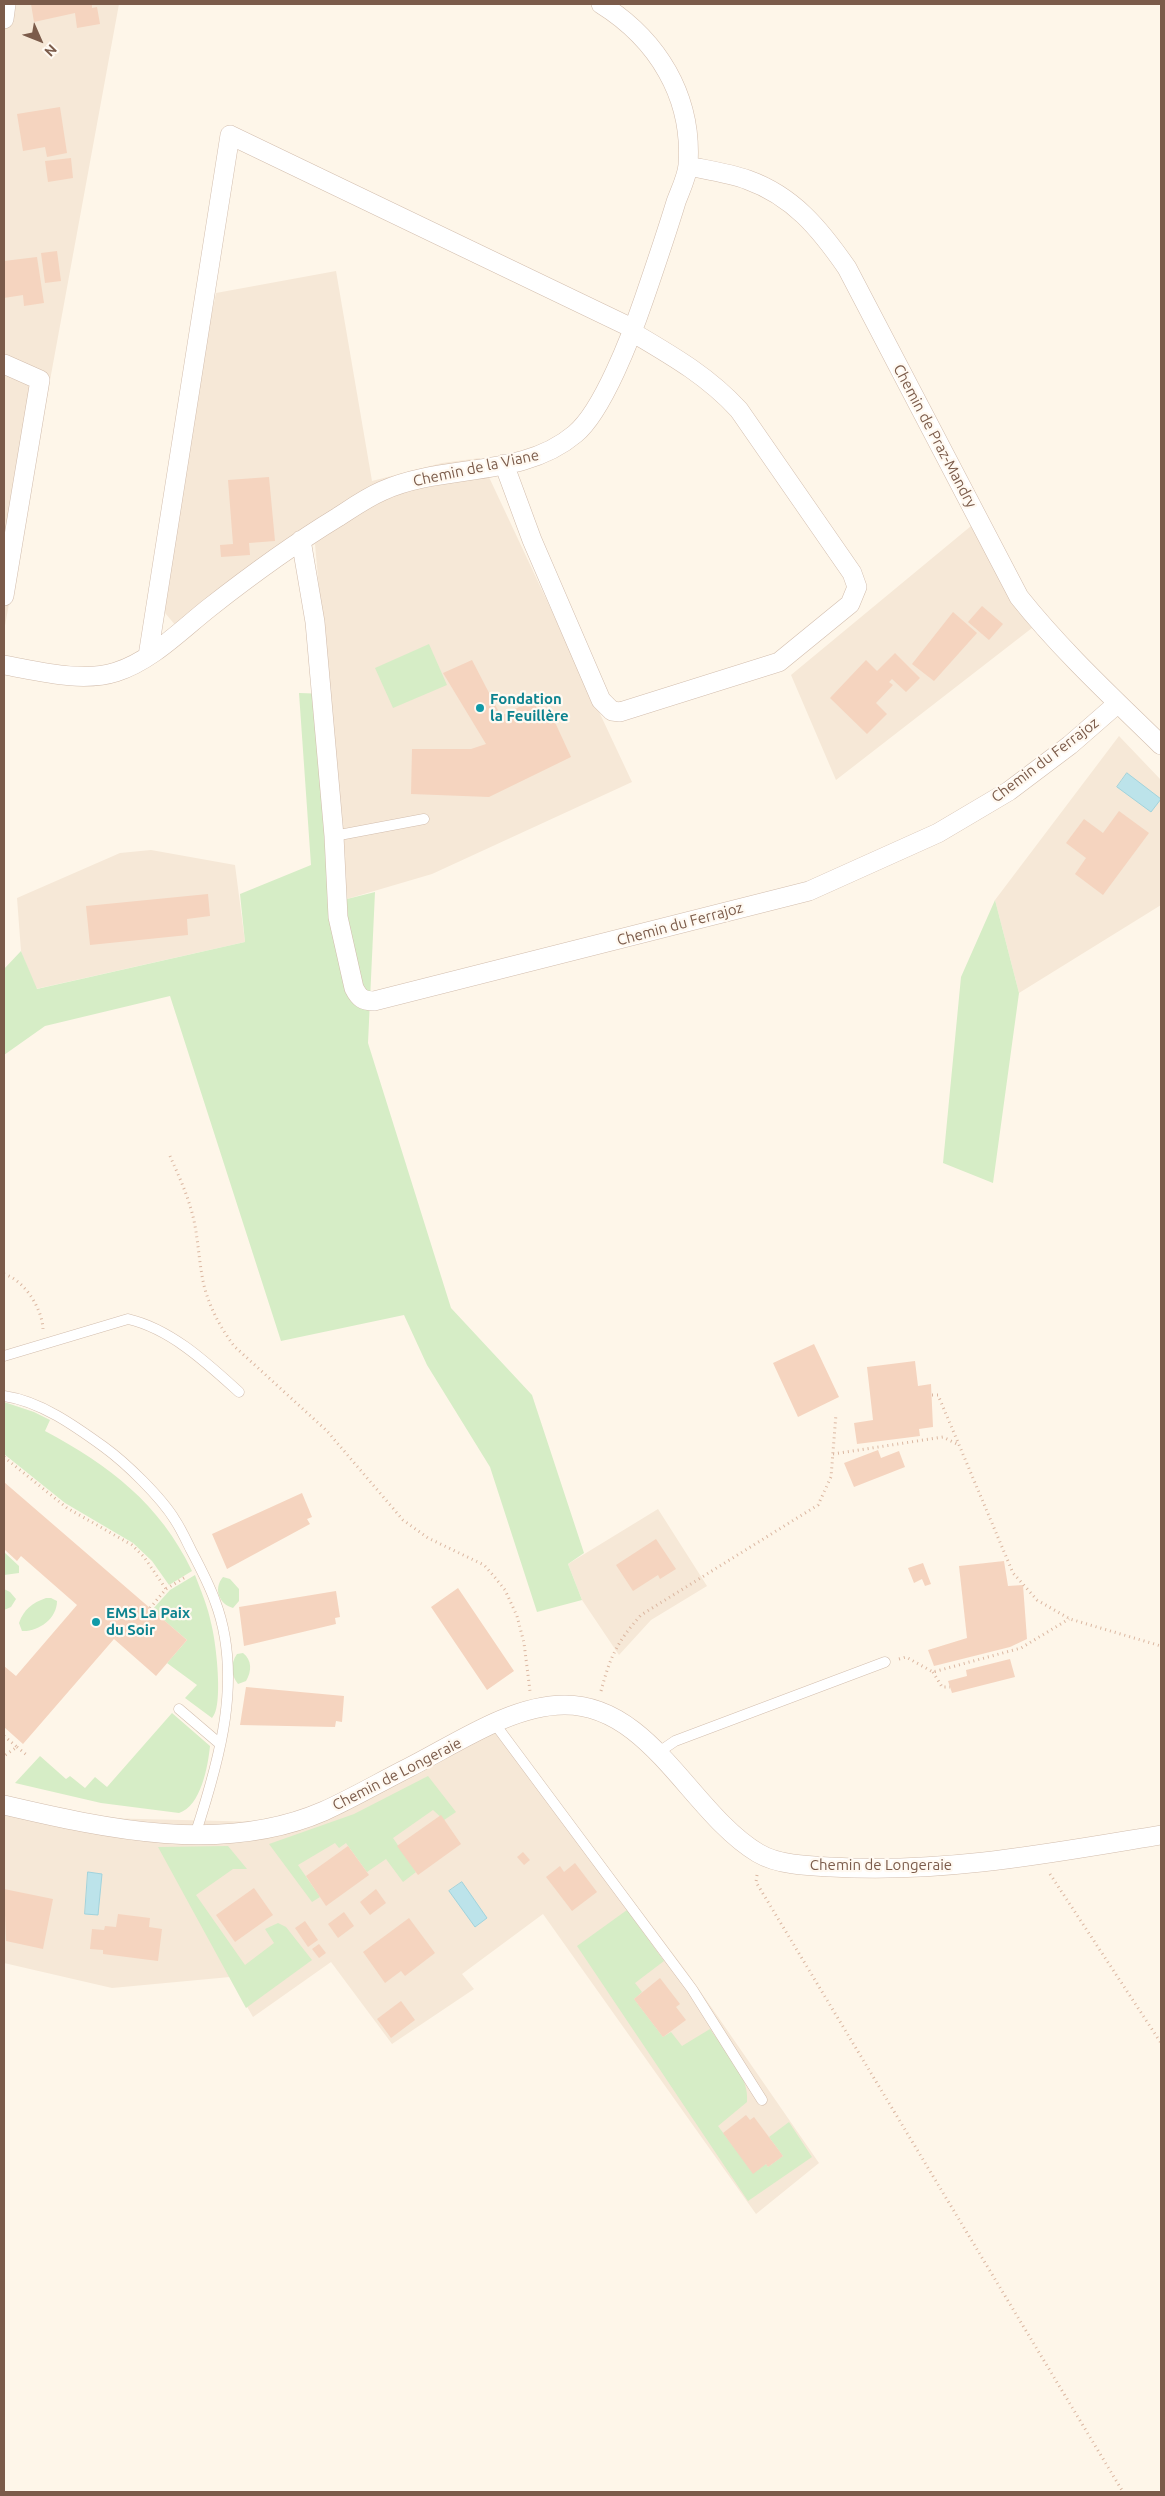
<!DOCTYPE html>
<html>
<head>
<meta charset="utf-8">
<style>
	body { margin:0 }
	#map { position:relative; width:1165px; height:2496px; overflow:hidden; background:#fef6e9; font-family:Ubuntu,sans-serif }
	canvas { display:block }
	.frame { position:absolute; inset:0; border:5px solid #7b5b4a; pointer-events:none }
	.north { position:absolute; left:15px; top:15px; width:50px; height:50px; -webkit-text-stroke:4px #fff9f1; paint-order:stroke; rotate:134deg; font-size:14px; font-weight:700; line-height:20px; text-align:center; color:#7b5b4a }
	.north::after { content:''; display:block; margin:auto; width:18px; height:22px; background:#7b5b4a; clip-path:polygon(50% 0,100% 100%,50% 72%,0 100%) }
</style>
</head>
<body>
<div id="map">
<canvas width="1165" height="2496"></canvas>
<div class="frame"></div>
<div class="north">N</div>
</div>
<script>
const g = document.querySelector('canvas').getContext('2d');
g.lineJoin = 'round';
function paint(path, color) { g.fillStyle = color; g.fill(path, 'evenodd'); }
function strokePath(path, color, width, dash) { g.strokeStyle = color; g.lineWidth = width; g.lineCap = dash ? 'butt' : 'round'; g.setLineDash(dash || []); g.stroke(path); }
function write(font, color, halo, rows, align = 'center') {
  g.font = font + ' Ubuntu,sans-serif'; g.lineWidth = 4.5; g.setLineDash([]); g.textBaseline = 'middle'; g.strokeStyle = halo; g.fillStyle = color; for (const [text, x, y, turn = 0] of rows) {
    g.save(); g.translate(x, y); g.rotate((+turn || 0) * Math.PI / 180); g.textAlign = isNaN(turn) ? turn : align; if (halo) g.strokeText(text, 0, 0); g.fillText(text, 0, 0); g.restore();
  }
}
paint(new Path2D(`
	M4,4H119L4,631Z
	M336,271L372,481L442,463L480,458L632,782L432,874L347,899L315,544L261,579L187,639L160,607L174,499L216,293Z
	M971,526L1012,603L1032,628L836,780L791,675Z
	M1119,736L1161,780V905L1019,993L995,900Z
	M151,850L235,865L245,942L36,989L21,951L17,898L120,853Z
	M658,1509L707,1586L651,1620L619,1655L582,1600L568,1564Z
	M492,1713L689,1975L819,2163L756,2214L543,1914L462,1974L474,1989L392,2044L331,1962L253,2017L230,1977L112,1988L4,1963V1797L101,1818L263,1822L331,1801Z`), '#f6e8d7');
paint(new Path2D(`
	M429,644L447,685L393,708L375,668Z
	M299,693L328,694L347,899L375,892L368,1043L451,1308L532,1395L584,1553L568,1564L582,1600L537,1612L490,1467L427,1365L404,1315L281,1341L170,996L45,1026L4,1055V969L21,951L37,989L245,942L240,894L311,865Z
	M995,900L1019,993L993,1183L943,1163L961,977Z
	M4,1402L34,1412L50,1420L45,1431C110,1466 159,1503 192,1571L169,1585L152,1561L133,1543L65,1503L4,1454Z
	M4,1552L19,1566V1573L4,1575Z
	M195,1575C201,1591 208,1607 211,1623C216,1641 224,1707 212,1718L185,1698L197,1685L167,1663L187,1640L152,1610L170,1590Z
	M223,1577L230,1579L239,1589V1601L233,1608C219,1604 213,1589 223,1577Z
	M4,1589L10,1592L16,1599L11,1607L4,1610Z
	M46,1598H51L57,1601C57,1619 38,1632 22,1631L19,1623C24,1609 32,1603 46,1598Z
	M243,1653C252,1660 252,1671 246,1681L238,1684C231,1675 230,1664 237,1654Z
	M172,1713L210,1746C208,1766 201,1806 179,1813L101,1803L15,1783L40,1756L66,1779L70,1776L85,1788L95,1777L107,1787Z
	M428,1776L456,1812L444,1820L433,1810L393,1838L416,1872L403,1882L386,1859L367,1872L346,1843L339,1848L335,1843L298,1865L320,1897L312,1902L269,1844L354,1814Z
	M228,1846L247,1869H233L196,1895L245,1965L274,1943L265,1929L278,1923L286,1927L312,1960L246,2008L158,1847Z
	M627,1910L664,1961L635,1983L642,1992L634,1999L663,2037L671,2032L682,2046L710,2029C724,2050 750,2076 747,2102L718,2126L753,2173L766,2164L768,2167L783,2156L769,2137L789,2122L812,2157L748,2201L577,1946Z`), '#d6edc6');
const water = new Path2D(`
	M1127,773L1161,799L1151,812L1117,787Z
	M88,1872L102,1874L98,1915L85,1914Z
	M462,1882L487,1918L475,1927L449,1891Z`);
paint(water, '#bce3ea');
strokePath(water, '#a1d3dc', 1);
paint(new Path2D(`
	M31,4H92V8L97,7L100,24L77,28L75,13L34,22Z
	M60,107L67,153L47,157L45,147L23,151L17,114Z
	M71,158L73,178L48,182L45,161Z
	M57,251L61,281L45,283L41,253Z
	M37,257L44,303L24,306L23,295L4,298V261Z
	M269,477L275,541L249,543L250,555L221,557L220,545L233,544L228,480Z
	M982,606L1003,624L989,640L968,622Z
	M953,612L977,633L934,681L912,664Z
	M895,653L920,678L906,692L892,679L889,682L893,685L876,703L887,714L867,734L830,698L866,660L877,671Z
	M472,660L501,716L533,700L543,722L553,718L571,757L489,797L411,794L412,749H471L486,744L443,673Z
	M1119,811L1149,833L1103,895L1075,874L1086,858L1066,843L1084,819L1103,833Z
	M208,894L210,916L187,919L188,935L90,945L86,906Z
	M814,1344L839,1397L798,1417L773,1363Z
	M915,1361L918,1386L931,1384L933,1427L919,1429L920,1436L857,1444L854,1423L873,1420L867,1367Z
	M878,1450L881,1458L899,1451L905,1467L854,1487L844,1463Z
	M4,1482L187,1640L156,1676L114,1639L23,1744L4,1727V1666L16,1676L77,1605L21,1556L17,1561L4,1549Z
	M302,1493L312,1517L307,1519L310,1524L227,1569L212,1534Z
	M656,1539L676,1569L660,1579L658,1575L633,1591L616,1565Z
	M1004,1561L1008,1586L1023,1585L1027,1639L1010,1647L934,1666L928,1650L967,1638L959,1566Z
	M923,1563L931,1584L925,1586L922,1579L914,1583L908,1568Z
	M458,1588L514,1671L487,1690L431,1607Z
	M336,1591L340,1617L335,1618L336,1624L244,1646L239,1607Z
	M1010,1659L1015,1677L952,1693L948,1681L967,1676L966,1670Z
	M246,1687L344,1696L342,1722L336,1721L335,1727L240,1725Z
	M441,1815L461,1844L418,1875L397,1846Z
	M348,1846L369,1875L326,1906L306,1876Z
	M523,1852L530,1860L524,1865L517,1857Z
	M575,1863L597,1892L572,1911L546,1877L560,1866L564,1872Z
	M254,1888L273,1915L235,1942L216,1915Z
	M4,1889L53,1899L43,1949L6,1941Z
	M376,1889L386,1903L370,1915L360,1902Z
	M344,1912L354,1926L338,1938L328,1924Z
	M118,1914L150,1918L149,1927L162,1929L158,1961L103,1954V1950L90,1949L92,1929L104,1930L105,1926L116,1927Z
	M409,1918L435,1953L405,1976L401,1971L385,1983L363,1952Z
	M305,1921L318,1940L308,1947L295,1928Z
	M319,1944L326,1953L319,1958L312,1949Z
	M660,1978L680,2004L676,2007L686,2020L663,2037L634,1999Z
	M401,2001L415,2020L391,2038L377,2019Z
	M746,2115L750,2120L754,2117L783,2156L768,2167L766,2164L753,2174L723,2133Z`), '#f5d4bf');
const lane = new Path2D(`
	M334,836L424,819
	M4,1356L128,1319C171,1329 207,1363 239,1392
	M4,1396C40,1401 75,1426 104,1447C126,1463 161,1497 175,1520C181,1529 186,1540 191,1550C200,1567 209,1584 215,1601C244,1677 219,1762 195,1835
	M179,1709L220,1744
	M495,1724L692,1989L762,2100
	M656,1754L675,1741L885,1662`);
const street = new Path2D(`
	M4,19L6,4
	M688,166C707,170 729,173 748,180C793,196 820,229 847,268L1019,597C1062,651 1112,697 1161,745
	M4,364L40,380L4,596
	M504,464L532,540L601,700L612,711L620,712L779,662L850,604L857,587L852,573L739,410C708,376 671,355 632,332
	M301,540L315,622L334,836L338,917L354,988C359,998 363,1001 374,1001L809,891L938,833L1009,791L1070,745L1117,704
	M148,656L230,135L634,329
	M4,665C38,671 82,683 116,672C151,661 180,631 209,608C251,575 292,545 338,517C352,508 366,498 382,491C443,463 522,479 575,434C603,411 632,334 644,299C655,267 666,235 676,202C680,191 687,177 688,165C693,96 657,39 601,4
	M4,1805C107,1829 223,1855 324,1811C353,1798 380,1782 408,1768C454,1745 511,1705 564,1705C650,1704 691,1813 758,1853C778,1865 808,1866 831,1867C943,1874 1052,1853 1161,1835`);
strokePath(lane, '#d2bdad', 11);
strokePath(street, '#d2bdad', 20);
strokePath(new Path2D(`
	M170,1156C177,1172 185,1189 190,1206C198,1230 198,1256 203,1281C208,1305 220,1327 234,1346L327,1431L403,1520L428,1538L484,1565L493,1575L505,1590L517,1616L524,1643L530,1691
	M4,1274C24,1280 42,1308 43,1329
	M932,1395H938L1013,1573L1037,1600L1070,1619L1161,1646
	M833,1454L943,1437L959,1445
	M4,1457L67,1508L132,1545L144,1557L166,1589
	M150,1608L166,1589L187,1576
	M899,1659L906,1657L933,1672L1021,1648L1069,1619
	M933,1672L942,1687H950
	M601,1691C610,1657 617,1642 641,1615L818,1505L831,1477L836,1414
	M4,1736L17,1747L4,1756
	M17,1747L28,1756
	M1050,1874L1161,2043
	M757,1875L756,1882L1123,2492`), '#dbb7a1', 3, [1, 4]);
strokePath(lane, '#fff', 10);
strokePath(street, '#fff', 19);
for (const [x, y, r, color] of [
	[480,708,5,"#0f9aa8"],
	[96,1622,5,"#0f9aa8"]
]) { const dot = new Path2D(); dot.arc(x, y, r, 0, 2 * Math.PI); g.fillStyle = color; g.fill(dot); strokePath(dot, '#fff9f1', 2); }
write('15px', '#7b5b4a', '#fff9f1', [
	["Chemin de Praz-Mandry",935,436,62],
	["Chemin de la Viane",476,468,-12],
	["Chemin du Ferrajoz",1045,760,-37],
	["Chemin du Ferrajoz",680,924,-15],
	["Chemin de Longeraie",397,1774,-27],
	["Chemin de Longeraie",881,1865]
]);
write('bold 15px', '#0d838f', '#fff9f1', [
	["Fondation",490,699],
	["la Feuillère",490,716],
	["EMS La Paix",106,1613],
	["du Soir",106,1630]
], 'left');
</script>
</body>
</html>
